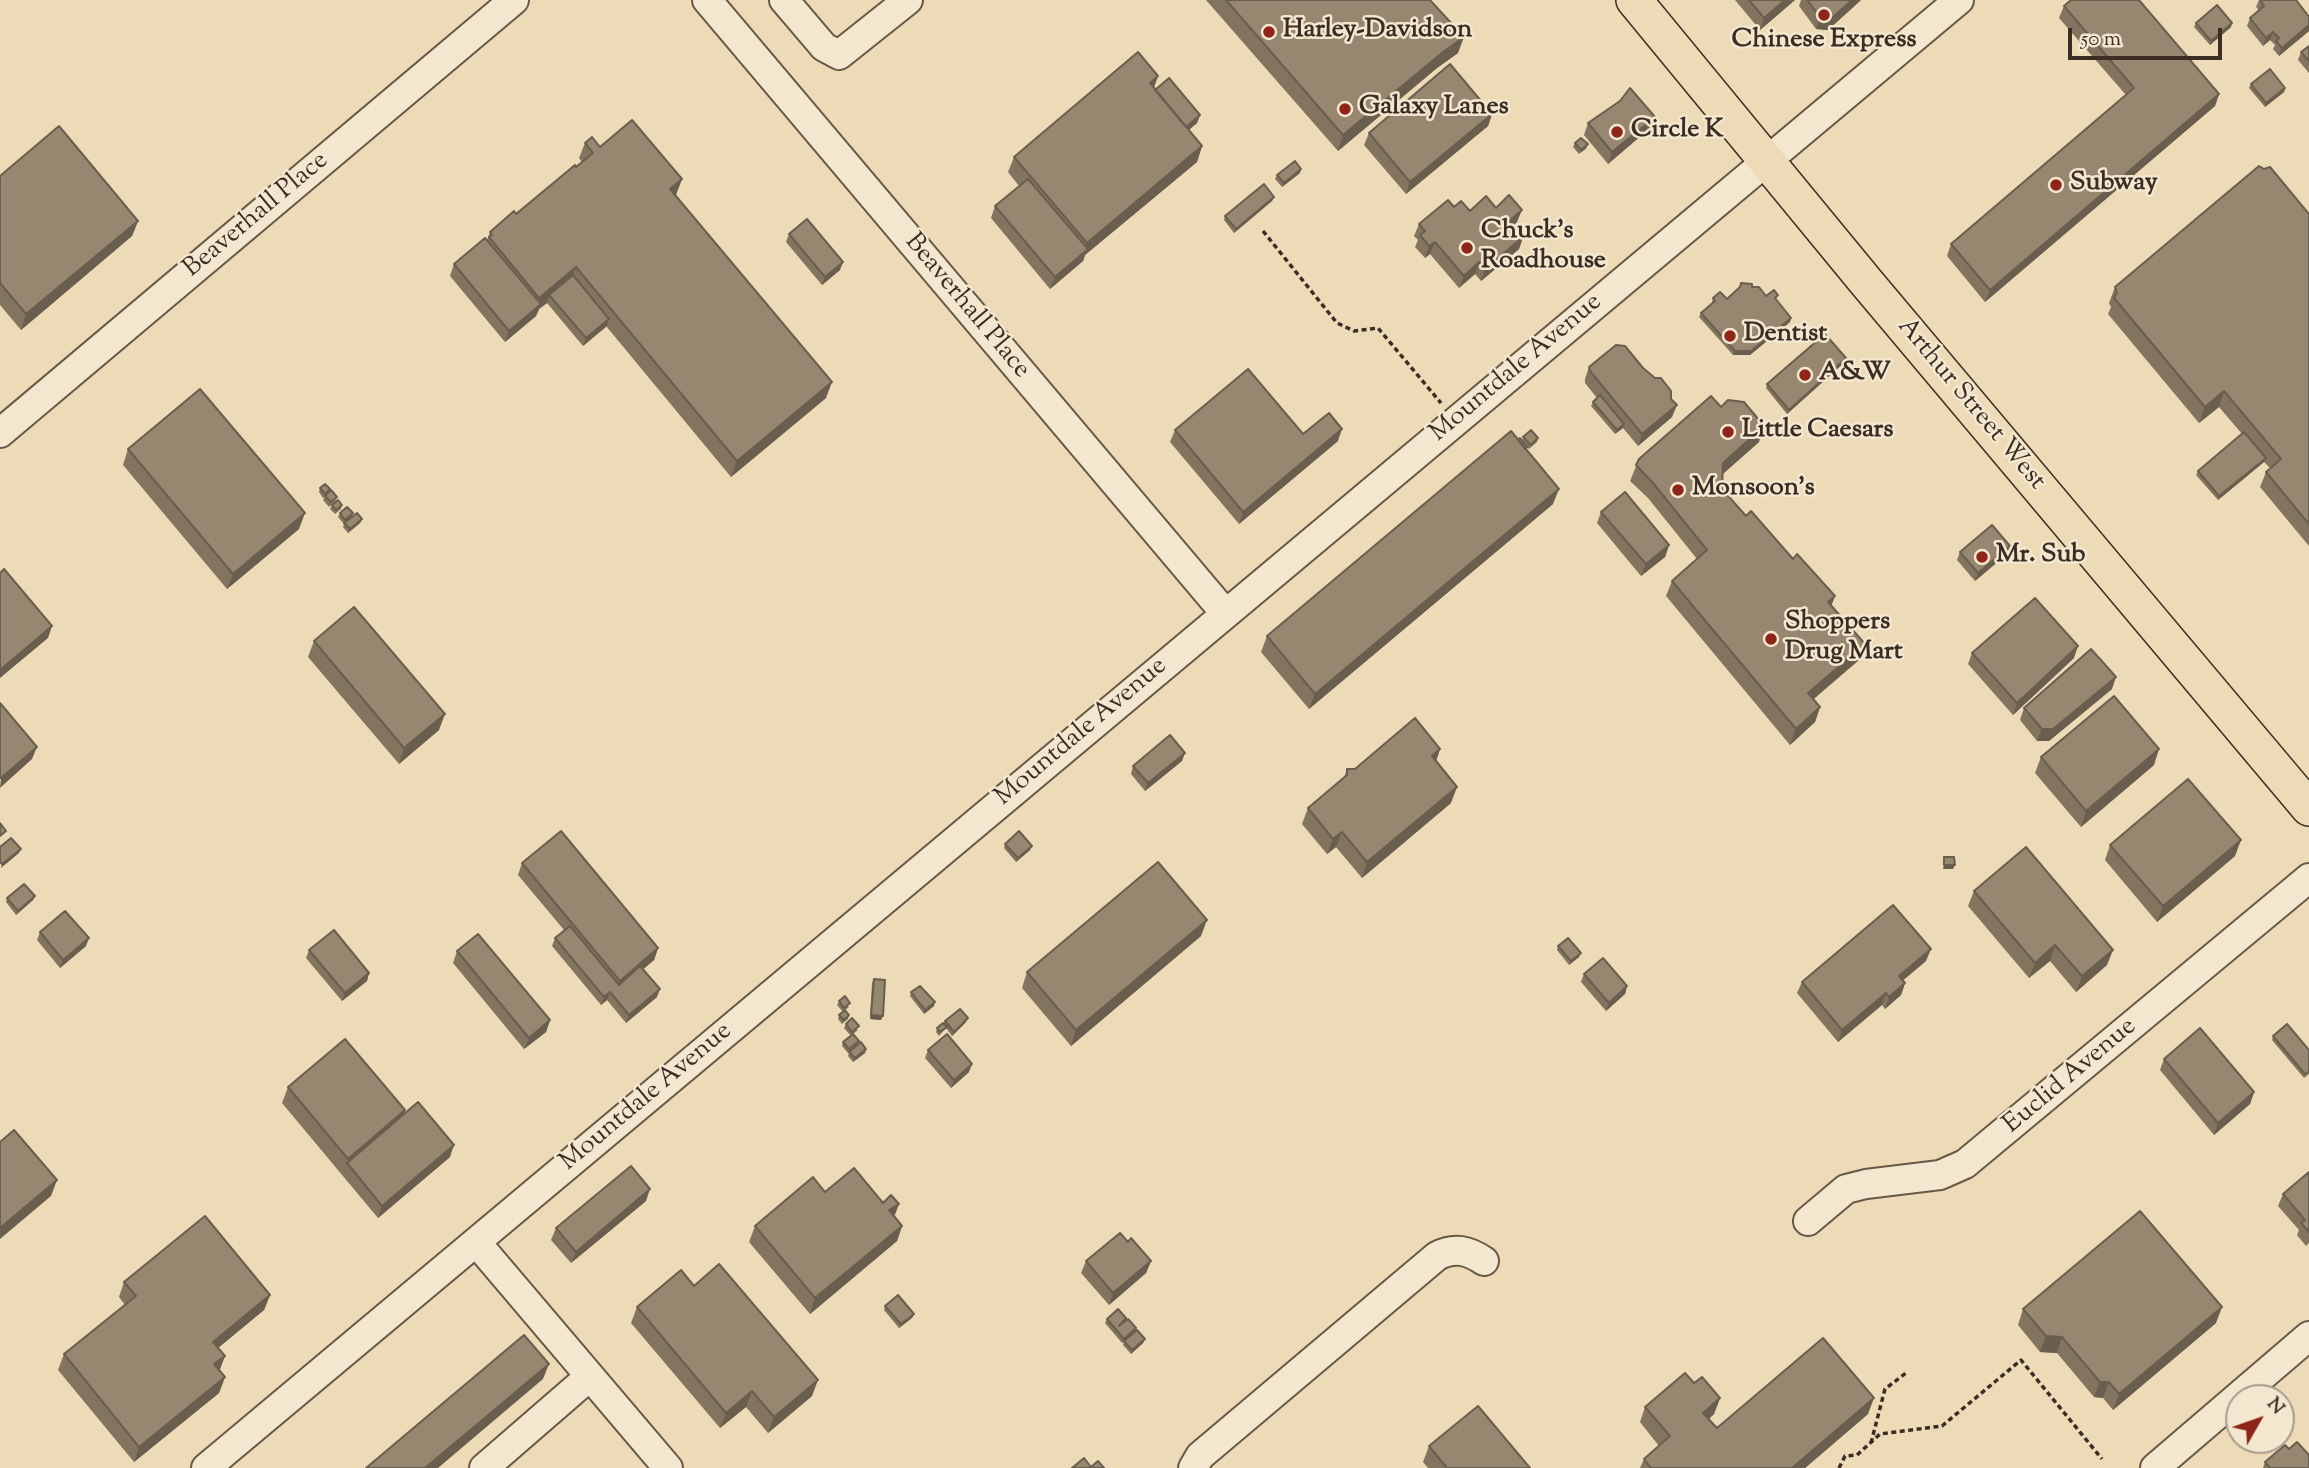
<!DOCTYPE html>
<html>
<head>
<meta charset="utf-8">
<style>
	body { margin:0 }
	#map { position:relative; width:2309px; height:1468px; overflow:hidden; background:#eddab7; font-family:"Sorts Mill Goudy",serif }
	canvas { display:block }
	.north { position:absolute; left:2225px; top:1384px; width:70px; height:70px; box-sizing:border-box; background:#f3e7d0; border:2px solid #a99d8b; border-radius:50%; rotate:50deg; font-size:19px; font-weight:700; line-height:28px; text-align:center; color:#3b2d23 }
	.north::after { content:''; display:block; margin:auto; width:24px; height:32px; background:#8f2418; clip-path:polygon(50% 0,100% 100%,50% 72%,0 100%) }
	.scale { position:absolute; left:2068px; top:28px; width:154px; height:32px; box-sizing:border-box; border:4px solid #3b2d23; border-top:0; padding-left:9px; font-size:21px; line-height:24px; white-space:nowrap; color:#3b2d23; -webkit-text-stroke:5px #f3e7d0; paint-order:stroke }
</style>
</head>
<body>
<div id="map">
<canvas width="2309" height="1468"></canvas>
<div class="north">N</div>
<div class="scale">50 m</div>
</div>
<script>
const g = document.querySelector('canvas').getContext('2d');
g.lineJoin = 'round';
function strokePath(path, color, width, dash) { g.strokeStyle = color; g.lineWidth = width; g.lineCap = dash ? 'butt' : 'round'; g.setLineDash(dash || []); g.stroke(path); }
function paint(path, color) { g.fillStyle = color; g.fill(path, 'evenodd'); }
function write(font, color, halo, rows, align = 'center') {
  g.font = font + ' "Sorts Mill Goudy",serif'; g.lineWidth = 5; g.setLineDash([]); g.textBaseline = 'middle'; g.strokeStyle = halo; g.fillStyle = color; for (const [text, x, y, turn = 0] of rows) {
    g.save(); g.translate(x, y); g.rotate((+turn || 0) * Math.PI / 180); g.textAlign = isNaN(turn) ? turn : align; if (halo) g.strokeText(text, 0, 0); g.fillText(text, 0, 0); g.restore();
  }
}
const minor = new Path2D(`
	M707,0L1225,613
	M784,0L824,47L839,55L908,0
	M0,433L514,0
	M1808,1221L1846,1189L1866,1184L1940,1175L1965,1164L2309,878
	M476,1242L668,1468
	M206,1468L1959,0
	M484,1468L589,1377
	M1193,1468L1200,1456L1437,1256C1454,1247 1468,1250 1484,1261
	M2155,1468L2309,1336`);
const major = new Path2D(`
	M1634,0L1867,283L2309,808`);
strokePath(minor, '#685848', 32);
strokePath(major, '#3b2d23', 38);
strokePath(new Path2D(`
	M1263,231L1337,323L1354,331L1378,328L1441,403
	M1871,1443L1885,1389L1906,1373
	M1839,1468L1845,1456L1857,1455L1880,1434L1942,1426L2021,1360L2102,1459`), '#3b2d23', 3.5, [5, 3.5]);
strokePath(minor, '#f3e7d0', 28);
strokePath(major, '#eddab7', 35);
paint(new Path2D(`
	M1206,0H1430L1458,53L1437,68L1338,151Z
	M1735,0H1795L1760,30Z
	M1801,0H1861L1828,30L1816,29L1799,6Z
	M2259,0H2296L2309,17V31L2279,56L2273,49L2275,45L2270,40L2263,46L2247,26L2250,18L2259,10L2256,7Z
	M2064,6L2219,94L2215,106L1985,302L1947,256L1951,244L2126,95L2059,18Z
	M2196,23L2231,27L2210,45L2194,27Z
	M2309,46V73L2298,60L2301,52Z
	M1158,76L1154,88L1155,90L1200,115L1197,123L1189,130L1202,146L1197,162L1085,255L1083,261L1050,289L991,218L995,206L1019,186L1008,172L1014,157Z
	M2251,84L2285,88L2284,92L2265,107L2249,88Z
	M1492,114L1488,126L1406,194L1364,145L1369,133Z
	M1588,123L1650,128L1608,164L1584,135Z
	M585,143L600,147L682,179L675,195L826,398L731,477L606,326L583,346L547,303L539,309L536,316L505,342L450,276L454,264L487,240L490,232L516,214L582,162L579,158Z
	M1575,143L1588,144L1586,149L1579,154L1573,147Z
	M1300,173L1282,187L1275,179L1277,175Z
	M0,176L138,221L132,236L21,330L0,305Z
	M1274,197L1272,201L1234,233L1224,220L1225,216Z
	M1454,207L1470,211L1496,208L1517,222L1514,225L1523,237L1519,249L1481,281L1475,274L1459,288L1430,254L1425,258L1415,247L1418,240L1414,236L1419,224Z
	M2309,214V546L2260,487L2266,472L2270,468L2264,462L2218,500L2196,475L2198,471L2242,434L2219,407L2199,423L2108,314L2111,307L2109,303L2115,287Z
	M789,234L840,270L822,285L786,242Z
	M1741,283L1752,287L1766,296L1776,299L1791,318L1790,322L1750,355H1733L1699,317L1701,313L1713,303L1712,302L1713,298L1727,299L1739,288Z
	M1845,362L1787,414L1766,388L1767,384Z
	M1589,367L1643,368L1672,417L1638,446L1623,428L1615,434L1591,406L1593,402L1597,398L1585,383V379Z
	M1721,407L1759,442L1723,474L1722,489L1746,516L1835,596L1831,606L1865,644L1859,660L1814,699L1820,707L1815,722L1790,745L1666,596L1672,581L1697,559L1648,498L1630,481L1639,459Z
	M1175,430L1303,434L1338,441L1239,524L1170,442Z
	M1523,437L1538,438L1537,442L1529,449L1527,447L1526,450L1553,504L1309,709L1261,652L1267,636L1518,440L1522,441Z
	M128,449L299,529L227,589L123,465Z
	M320,488L330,489L329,493L337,497L335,501L329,507L323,500L325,496L323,498L319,492Z
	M332,505H342L341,509L335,514L330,509Z
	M1601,512L1669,545L1665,557L1641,576L1597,523Z
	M340,513H353L352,517L362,519L360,523L348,533L343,527L344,524L338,517Z
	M2010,546L2007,554L1975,581L1957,560L1960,552Z
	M314,641L439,730L399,764L308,657Z
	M1972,653L2074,658L2013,715L1968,664Z
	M2112,689L2049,741H2037L2020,720L2024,708Z
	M1440,749L1436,761L1451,803L1362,878L1336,847L1327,854L1302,824L1308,808L1344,778L1347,769H1355Z
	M2041,757L2154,765L2081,827L2035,773Z
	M1182,761L1145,791L1131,774L1133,766Z
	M1005,844L1032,846L1030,850L1016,862L1004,848Z
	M2110,845L2235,856L2157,922L2105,860Z
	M522,863L658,948L654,960L643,969L657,997L626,1023L607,1000L601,1005L552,946L555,938L564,930L518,875Z
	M1974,891L2107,965L2076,992L2050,961L2029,978L1968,906Z
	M35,896L33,900L16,915L6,902L7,898Z
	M40,932L86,946L60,968L37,940Z
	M1201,936L1071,1046L1022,988L1027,972Z
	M1558,946L1579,957L1569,965L1557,950Z
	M309,950L369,973L367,981L342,1001L306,958Z
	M457,951L550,1020L546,1032L524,1049L453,963Z
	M1926,961L1903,980L1905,983L1901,995L1885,1009L1882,1005L1838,1042L1797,993L1802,982Z
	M1584,974L1627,986L1625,994L1606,1011L1581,982Z
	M874,979L881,1020L870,1019L872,983Z
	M911,992L934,1006L924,1014L910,996Z
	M839,1001L849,1007L845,1010L849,1015L848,1019L842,1024L838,1019L839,1015L843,1012L837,1005Z
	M945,1021L966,1022L952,1036L946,1028L939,1036L936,1032L937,1028L944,1023Z
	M846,1024L858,1030L853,1034L858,1044L866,1049L865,1053L853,1062L848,1056L849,1053H848L842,1046L843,1042L851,1036L844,1028Z
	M2273,1036L2309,1050V1074L2304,1078L2272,1040Z
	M928,1050L969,1072L951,1088L925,1058Z
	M2164,1059L2254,1092L2250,1104L2214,1135L2160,1070Z
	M288,1087L403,1114L450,1157L378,1218L282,1103Z
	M2309,1172V1243L2306,1246L2297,1235L2299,1230L2278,1206L2283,1194Z
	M825,1192L895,1217L902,1226L897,1241L810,1314L749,1242L755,1226Z
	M646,1201L571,1263L551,1240L556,1228Z
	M1128,1242L1151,1261L1146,1273L1109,1305L1081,1273L1086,1261Z
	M124,1282L270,1295L264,1310L218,1348L225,1356L219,1370L225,1377L219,1393L134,1462L58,1370L64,1354L125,1305L119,1297Z
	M694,1286L812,1396L768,1433L746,1407L720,1428L631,1323L637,1307Z
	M885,1306L914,1314L912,1318L899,1328L884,1310Z
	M2023,1309L2216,1323L2113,1410L2103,1398L2094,1397L2057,1353L2040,1352L2018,1325Z
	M1107,1319L1125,1321L1136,1328L1134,1332L1145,1339L1143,1343L1131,1354L1123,1345L1124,1341L1122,1343L1105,1323Z
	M1694,1383L1720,1398L1714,1414L1709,1419L1717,1428L1868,1414L1805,1468H1640L1644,1459L1659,1446L1640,1422L1645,1407Z
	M1429,1446L1530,1468H1428L1423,1462Z
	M2289,1449L2309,1468H2263L2265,1462Z`), '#837460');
paint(new Path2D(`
	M1785,0H1795L1760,30L1764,18Z
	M1852,0H1861L1828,30L1816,29L1820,17Z
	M2232,23L2231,27L2210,45L2211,41Z
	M2309,25V31L2279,56L2282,48Z
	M2273,32L2270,40L2263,46L2266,38Z
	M1464,37L1458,53L1437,68L1338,151L1343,135L1443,52Z
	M1158,76L1152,92L1150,83Z
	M2285,88L2284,92L2265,107L2266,103Z
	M2219,94L2215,106L1985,302L1990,290Z
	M1492,114L1488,126L1406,194L1410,182Z
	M1200,115L1197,123L1180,137L1183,129Z
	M1655,117L1650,128L1608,164L1612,152Z
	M1202,146L1197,162L1085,255L1083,261L1050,289L1055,277L1083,253L1087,243Z
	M1301,169L1300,173L1282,187L1284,183Z
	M682,179L676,195L664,204L670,189Z
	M1274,197L1272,201L1234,233L1236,229Z
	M1522,210L1517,222L1505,232L1509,221Z
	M138,221L132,236L21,330L26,314Z
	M1523,237L1519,249L1481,281L1485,269Z
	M1435,242L1430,254L1425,258L1429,246Z
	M843,262L840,270L822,285L825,277Z
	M1479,262L1475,274L1459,288L1464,276Z
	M576,267L570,283L549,295L547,303L539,309L536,316L505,342L509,331L535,309L539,298Z
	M1791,318L1790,322L1750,355H1733L1735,351Z
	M609,319L606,327L583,346L586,338Z
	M1846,358L1845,362L1787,414L1789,410Z
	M832,382L826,398L731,477L737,461Z
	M2224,391L2219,407L2199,423L2205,407Z
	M1677,405L1672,417L1638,446L1642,434Z
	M1624,424L1623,428L1615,434L1617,430Z
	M1764,426L1759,442L1718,478L1723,463Z
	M1342,429L1338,441L1239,524L1243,512Z
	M2266,458L2264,462L2218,500L2219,496Z
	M1559,489L1553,504L1309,709L1315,694Z
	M305,513L299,529L227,589L233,574Z
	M362,519L360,523L348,533L350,529Z
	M1669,545L1665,557L1641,576L1646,564Z
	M2010,546L2007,554L1975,581L1978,573Z
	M1835,596L1829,612L1828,602Z
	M52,626L48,638L0,678V670Z
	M1865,644L1859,660L1802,708L1808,693Z
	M2078,646L2074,658L2013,715L2017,703Z
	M2116,677L2112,689L2049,741H2037L2042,729Z
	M1820,707L1815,722L1790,745L1796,729Z
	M445,714L439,730L399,764L404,748Z
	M37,747L32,759L0,788L1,778Z
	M1440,749L1435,764L1432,756Z
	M2159,749L2154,765L2081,827L2086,811Z
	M1185,753L1182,761L1145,791L1148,783Z
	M1457,787L1451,803L1362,878L1367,862Z
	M1342,832L1336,847L1327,854L1333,839Z
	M2241,840L2235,856L2157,922L2163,906Z
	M1032,846L1030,850L1016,862L1018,858Z
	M21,849L19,853L1,868L2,864Z
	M1944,865H1955L1953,869H1943Z
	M35,896L33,900L16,915L18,911Z
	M1207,920L1201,936L1071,1046L1076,1030Z
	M89,938L86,946L60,968L63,960Z
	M2055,945L2050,961L2029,978L2035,963Z
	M658,948L654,960L616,993L620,981Z
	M1931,949L1926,961L1894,988L1899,976Z
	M2113,950L2107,965L2076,992L2082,976Z
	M1581,953L1579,957L1569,965L1571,961Z
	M369,973L367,981L342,1001L345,993Z
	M1905,983L1901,995L1885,1009L1889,997Z
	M1627,986L1625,994L1606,1011L1609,1003Z
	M660,989L657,997L626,1023L629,1015Z
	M610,992L607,1000L601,1005L604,997Z
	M1886,993L1882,1005L1838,1042L1842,1030Z
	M935,1002L934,1006L924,1014L925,1010Z
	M871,1015L883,1016L881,1020L870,1019Z
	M968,1018L966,1022L952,1036L954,1032Z
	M550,1020L546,1032L524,1049L529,1038Z
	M866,1049L865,1053L853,1062L855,1058Z
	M972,1064L969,1072L951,1088L954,1080Z
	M2254,1092L2250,1104L2214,1135L2218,1123Z
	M405,1110L399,1126L347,1163L348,1159Z
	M454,1145L450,1157L378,1218L382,1206Z
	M57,1180L51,1196L0,1239V1228Z
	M650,1189L646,1201L571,1263L576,1252Z
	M899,1204L893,1220L889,1210Z
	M902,1226L897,1241L810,1314L815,1298Z
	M1151,1261L1146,1273L1109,1305L1113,1293Z
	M270,1295L264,1310L207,1357L213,1342Z
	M2222,1307L2216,1323L2113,1410L2119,1394Z
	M914,1314L912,1318L899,1328L901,1324Z
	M1136,1328L1134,1332L1122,1343L1124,1339Z
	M2046,1336L2062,1337L2057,1353L2040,1352Z
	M1145,1339L1143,1343L1131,1354L1132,1350Z
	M225,1356L219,1372L214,1364Z
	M549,1364L543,1379L438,1468H425Z
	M225,1377L219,1393L134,1462L139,1447Z
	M818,1380L812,1396L768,1433L774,1417Z
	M2100,1382H2109L2103,1398L2094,1397Z
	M752,1391L746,1407L720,1428L726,1413Z
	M1720,1398L1714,1414L1698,1428L1703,1413Z
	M1874,1398L1868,1414L1805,1468H1792Z`), '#6a5e4e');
const building = new Path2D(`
	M1226,0H1430L1464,37L1443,52L1343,135Z
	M1749,0H1785L1764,18Z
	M1807,0H1852L1832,18L1820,17Z
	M2071,0H2139L2219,94L1990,290L1951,244L2134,88L2064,6Z
	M2260,0H2296L2309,17V25L2282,48L2276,41L2279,38L2273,32L2266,38L2250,18L2264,6Z
	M2217,5L2232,23L2211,41L2196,23Z
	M2309,46V61L2301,52Z
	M1138,52L1158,76L1150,83L1202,146L1087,243L1014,157Z
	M1450,64L1492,114L1410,182L1369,133Z
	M2270,69L2285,88L2266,103L2251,84Z
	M1169,78L1200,115L1186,127L1155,90Z
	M1630,88L1655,117L1612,152L1588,123L1620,101Z
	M632,120L682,179L670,189L832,382L737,461L576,267L539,298L489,237L492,235L490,232L514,211L516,214L575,165L576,167L593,153L585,143L592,137L600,147Z
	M59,126L138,221L26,314L0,283V176Z
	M1581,138L1588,144L1581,150L1575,143Z
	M1295,161L1301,169L1284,183L1277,175Z
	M2259,166L2264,169L2270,167L2309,214V524L2266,472L2281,459L2224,391L2205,407L2114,298L2117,293L2115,287Z
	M1028,179L1088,249L1055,277L995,206Z
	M1264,184L1274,197L1236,229L1225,216Z
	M1509,195L1522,210L1509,221L1523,237L1485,269L1479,262L1464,276L1435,242L1429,246L1420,235L1425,231L1419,224L1448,200L1454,207L1461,201L1470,211L1486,196L1496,208Z
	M807,219L843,262L825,277L789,234Z
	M485,238L541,304L509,331L454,264Z
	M573,275L609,319L586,338L549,295Z
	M1741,283L1752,284V287H1759L1766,296L1774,290L1778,295L1775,298L1791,318L1751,351H1735L1701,313L1715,301L1713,298L1720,292L1727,299L1740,287Z
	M1825,334L1846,358L1789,410L1767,384Z
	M1616,345L1625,346L1643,368L1655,378H1661L1671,391V399L1677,405L1642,434L1590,371L1589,367Z
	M1248,369L1303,434L1329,413L1342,429L1243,512L1175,430Z
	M200,389L305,513L233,574L128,449Z
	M1600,395L1624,424L1617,430L1593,402Z
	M1711,396L1721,407L1728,400L1744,402L1764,426L1723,463L1722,489L1746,516L1751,511L1793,559L1797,554L1835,596L1828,602L1865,644L1808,693L1820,707L1796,729L1672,581L1707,550L1653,483L1636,465L1639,459Z
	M1531,430L1538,438L1531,445L1523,437Z
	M1511,431L1559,489L1315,694L1267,636Z
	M2244,432L2266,458L2219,496L2198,471Z
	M1520,438L1527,447L1525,449L1518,440Z
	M325,484L330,489L325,494L320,488Z
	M331,490L337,497L331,502L325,496Z
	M1625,492L1669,545L1646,564L1601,512Z
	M338,500L342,505L336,510L332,505Z
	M347,507L353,513L345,520L340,513Z
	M357,513L362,519L350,529L344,523Z
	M1992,525L2010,546L1978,573L1960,552Z
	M4,569L52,626L0,670V573Z
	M2035,598L2078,646L2017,703L1972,653Z
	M354,607L445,714L404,748L314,641Z
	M2091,649L2116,677L2053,729H2042L2024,708Z
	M2114,696L2159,749L2086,811L2041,757Z
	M0,703L37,747L1,778L0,777Z
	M1415,718L1440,749L1432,756L1457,787L1367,862L1342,832L1333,839L1308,808L1347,775V769H1355Z
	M1170,735L1185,753L1148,783L1133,766Z
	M2188,779L2241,840L2163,906L2110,845Z
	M0,823L6,831L0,836Z
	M561,831L658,948L620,981L522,863Z
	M1019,831L1032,846L1018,858L1005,844Z
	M11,838L21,849L2,864L0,862V847Z
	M2026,847L2113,950L2082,976L2055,945L2035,963L1974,891Z
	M1944,857H1954L1955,865H1944Z
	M1158,862L1207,920L1076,1030L1027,972Z
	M24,884L35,896L18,911L7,898Z
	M1893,905L1931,949L1899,976L1905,983L1889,997L1886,993L1842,1030L1802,982Z
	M65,911L89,938L63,960L40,932Z
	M570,926L619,985L640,966L660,989L629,1015L610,992L604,997L555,938Z
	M334,930L369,973L345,993L309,950Z
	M478,934L550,1020L529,1038L457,951Z
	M1568,938L1581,953L1571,961L1558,946Z
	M1603,958L1627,986L1609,1003L1584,974Z
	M874,979L885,980L883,1016L871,1015Z
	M920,986L935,1002L925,1010L911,992Z
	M845,996L850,1003L844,1008L839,1001Z
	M960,1009L968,1018L954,1032L945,1021Z
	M845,1010L849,1015L844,1020L839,1015Z
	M852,1018L859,1026L852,1032L846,1024Z
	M943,1023L947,1027L940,1032L937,1028Z
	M2287,1024L2309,1050V1071L2305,1074L2273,1036Z
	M2200,1028L2254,1092L2218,1123L2164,1059Z
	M853,1034L859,1041L849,1049L843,1042Z
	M947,1034L972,1064L954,1080L928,1050Z
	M345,1039L405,1110L348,1159L288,1087Z
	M861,1042L866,1049L855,1058L849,1052Z
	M418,1102L454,1145L382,1206L347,1163Z
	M14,1130L57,1180L0,1228V1142Z
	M631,1166L650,1189L576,1252L556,1228Z
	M854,1168L883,1203L891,1195L899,1204L889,1210L902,1226L815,1298L755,1226L813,1177L825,1192Z
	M2309,1172V1232L2301,1223L2305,1220L2283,1194Z
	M2140,1211L2222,1307L2119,1394L2109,1382H2100L2062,1337L2046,1336L2023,1309Z
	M205,1216L270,1295L213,1342L225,1356L214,1364L225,1377L139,1447L64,1354L136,1296L124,1282Z
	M1120,1233L1128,1242L1131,1238L1151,1261L1113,1293L1086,1261Z
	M719,1264L818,1380L774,1417L752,1391L726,1413L637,1307L681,1270L694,1286Z
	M898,1295L914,1314L901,1324L885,1306Z
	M1118,1309L1126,1318L1119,1326L1128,1319L1136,1328L1124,1339L1107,1319Z
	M1137,1330L1145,1339L1132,1350L1124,1341Z
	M524,1335L549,1364L425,1468H366Z
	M1823,1338L1874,1398L1792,1468H1651L1644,1459L1670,1436L1645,1407L1685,1373L1694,1383L1702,1377L1720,1398L1703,1413L1717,1428Z
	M1478,1406L1530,1468H1447L1429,1446Z
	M2297,1442L2309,1455V1468H2270L2265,1462L2285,1445L2289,1449Z
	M1084,1458L1091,1467L1098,1461L1104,1468H1072Z`);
paint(building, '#988770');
strokePath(building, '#6a5e4e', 2);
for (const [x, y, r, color] of [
	[1824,15,7,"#8f2418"],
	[1269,32,7,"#8f2418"],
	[1345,109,7,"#8f2418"],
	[1617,132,7,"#8f2418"],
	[2056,185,7,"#8f2418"],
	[1467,248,7,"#8f2418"],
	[1730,336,7,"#8f2418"],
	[1805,375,7,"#8f2418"],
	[1728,432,7,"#8f2418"],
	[1678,490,7,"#8f2418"],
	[1982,557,7,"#8f2418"],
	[1771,639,7,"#8f2418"]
]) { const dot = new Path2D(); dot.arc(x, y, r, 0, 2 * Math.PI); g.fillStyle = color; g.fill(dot); strokePath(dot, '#f3e7d0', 2.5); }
write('bold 26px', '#3b2d23', '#f3e7d0', [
	["Harley-Davidson",1283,32],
	["Chinese Express",1824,42,"center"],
	["Galaxy Lanes",1359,109],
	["Circle K",1631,132],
	["Subway",2070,185],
	["Chuck's",1481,233],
	["Roadhouse",1481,263],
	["Dentist",1744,336],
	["A&W",1819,375],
	["Little Caesars",1742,432],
	["Monsoon's",1692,490],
	["Mr. Sub",1996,557],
	["Shoppers",1785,624],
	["Drug Mart",1785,654]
], 'left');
write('26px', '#3b2d23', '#f3e7d0', [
	["Beaverhall Place",257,216,-40],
	["Beaverhall Place",966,307,50],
	["Mountdale Avenue",1517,369,-40],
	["Arthur Street West",1970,405,50],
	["Mountdale Avenue",1082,733,-40],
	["Euclid Avenue",2071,1077,-40],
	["Mountdale Avenue",647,1098,-40]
]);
</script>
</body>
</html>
